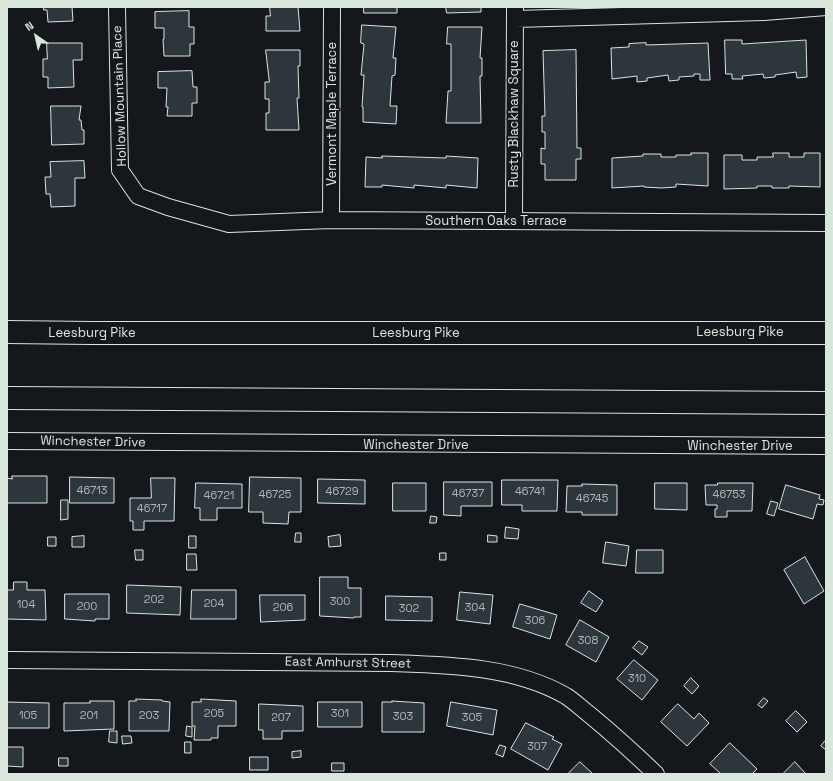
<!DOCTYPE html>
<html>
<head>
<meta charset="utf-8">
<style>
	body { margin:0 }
	#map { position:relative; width:833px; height:781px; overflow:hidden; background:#14181c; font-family:"Space Grotesk",sans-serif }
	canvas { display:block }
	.frame { position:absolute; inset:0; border:8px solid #d8e6dc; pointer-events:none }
	.north { position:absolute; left:16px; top:16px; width:40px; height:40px; -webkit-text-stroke:3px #14181c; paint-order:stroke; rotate:326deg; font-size:11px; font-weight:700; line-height:16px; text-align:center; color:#d8e6dc }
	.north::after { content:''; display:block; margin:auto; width:14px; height:18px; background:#d8e6dc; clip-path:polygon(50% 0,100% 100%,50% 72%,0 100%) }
</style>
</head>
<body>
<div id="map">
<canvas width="833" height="781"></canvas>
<div class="frame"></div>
<div class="north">N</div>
</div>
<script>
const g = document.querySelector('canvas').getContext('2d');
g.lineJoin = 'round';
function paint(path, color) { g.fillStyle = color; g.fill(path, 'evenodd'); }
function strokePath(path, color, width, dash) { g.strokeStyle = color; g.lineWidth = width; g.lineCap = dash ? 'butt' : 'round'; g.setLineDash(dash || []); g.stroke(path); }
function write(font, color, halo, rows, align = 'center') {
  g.font = font + ' "Space Grotesk",sans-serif'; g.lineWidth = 3; g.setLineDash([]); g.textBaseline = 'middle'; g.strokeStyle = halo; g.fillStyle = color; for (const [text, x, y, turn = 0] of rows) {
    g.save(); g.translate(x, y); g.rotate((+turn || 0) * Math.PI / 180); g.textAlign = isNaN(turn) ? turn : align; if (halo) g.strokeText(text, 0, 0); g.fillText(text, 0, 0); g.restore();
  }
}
const building = new Path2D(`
	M44,7H72L73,21L48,22L47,10H44Z
	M270,7H298L300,31H266V16H270Z
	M364,7H397V13H364Z
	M446,7H481V12L447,13Z
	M189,11V27H194V44H190V56H164L163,39H164V28H155V12Z
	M362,25L396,27L393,58H396L395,75L392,76L390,106H397L396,124L363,122V107H362L364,75H361L364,44L361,43Z
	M448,27H482L480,58H482V76H480L481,123H446L448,91H451V44H447Z
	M725,40H742V44L806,40L807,77L797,78L796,72L775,75V77L764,78L763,74L742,76L743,79H732V74H726Z
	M47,43H82V60H73L74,87L48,88V77H43V59H47Z
	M646,43V45L708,43L710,80H700V74H694V76L679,77V80L669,81L668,75L647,78V81L637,82V76L612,79L611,48L629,47V44Z
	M266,50H300V66H298L299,98H297L299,130H266V113H269V99H265V82H269Z
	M576,50L577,148H581V159H576V180H545V164H541V148L545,149V132H542V116H545L543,51Z
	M192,71L193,87H197V103H192V116H167L168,107H166L167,88H158V72Z
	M51,106H81L79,120H81L82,130H84V144L52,145Z
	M691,153H708V186L676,184V187L661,188L644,187V186L612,188V158L643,156V154H661V157H676V155H691Z
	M773,153H789V157H804V153H820V187L789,186V188H772V186H757V188L724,189V155H742V160H757V157H773Z
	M382,156L446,158V156L478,158L477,188L446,185V188L414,185V188L382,185V187H365L366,157L382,158Z
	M84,161L85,178H75V206L51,207L50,194H46L45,177H51L50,162Z
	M12,476H47V503H7V478L12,479Z
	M70,477L114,478V503H70Z
	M250,477L301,478V512H289L288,524L263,523V512H249Z
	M151,478H175L174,521H144V530H133V521H130V498H151Z
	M318,479L365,480V504L318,503Z
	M502,480H558L557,511H522V505H502Z
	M444,482H492V506H461V516L444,515Z
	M196,483L242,484V508H217V520H200V508H195Z
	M393,483H426V511H393Z
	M655,483H687V510L655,509Z
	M718,483H753L752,511H727V517H715V509H717V505H706L705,485H717Z
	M582,484L617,485V515H582V512H566L567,486H582Z
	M786,485L820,495L819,499L824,500L823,505L817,504L813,519L779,509Z
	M61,500H68V519L61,520Z
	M771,501L778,503L774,516L767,514Z
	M431,516L437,517L436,523H430Z
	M506,527L519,529L518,539L505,538Z
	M296,533H301V542H295Z
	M340,535L341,546L329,547L328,537Z
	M488,535L497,536V542H488Z
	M84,536V547H72V537Z
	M189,536H196V548H189Z
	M48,537H56V546H48Z
	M606,542L629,546L626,566L603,563Z
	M135,550H143V560H136Z
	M637,550H663V573H636Z
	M440,553H446V560H440Z
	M187,554H196L197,570H187Z
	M805,557L824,591L804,604L784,570Z
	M320,577H348V588H361V617H354V618L320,616Z
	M14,582H27V590H45L46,620L7,619V590H13Z
	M127,585L181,587L180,615L127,613Z
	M192,590H236V619H191Z
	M589,591L603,601L596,612L581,603Z
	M460,592L493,595L490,624L457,620Z
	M65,594H109V619H95V621L65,619Z
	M260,595H305V620L261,622Z
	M386,596L432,597V621L386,620Z
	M520,604L557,615L550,639L513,627Z
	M580,620L609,637L596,662L566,645Z
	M639,641L648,647L642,655L633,648Z
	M634,660L658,680L642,700L617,679Z
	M691,678L699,686L692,694L684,686Z
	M764,698L768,701L762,708L758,705Z
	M136,699L162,700V701L170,702L169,731H129V701H136Z
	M201,699L236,701V726H218V738H211V740H194L195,726H192V702H201Z
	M90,701H114V729L64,731V703H90Z
	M392,701L424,703V732H382V702H392Z
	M7,702L49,703V728H7Z
	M318,702H362V727H318Z
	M451,702L497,710L493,735L447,726Z
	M259,704L303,706V731H282V739H263V730H259Z
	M678,704L694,719L699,713L709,723L687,746L661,722Z
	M796,711L807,722L797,732L786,721Z
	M526,723L554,737L552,739L562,744L548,770L511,749Z
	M187,726L192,727V737L186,736Z
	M110,731H117V743L109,742Z
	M122,736H131L132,743L123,744Z
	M826,740V750L821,746Z
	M185,742H191V753H185Z
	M730,743L757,769L752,774H721L710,764Z
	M500,745L506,747L503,757L496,754Z
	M7,747H23V767L7,766Z
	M301,751V757L292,758V752Z
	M250,757H268V770H250Z
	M59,758H68V766H59Z
	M580,762L593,774H568Z
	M795,762L806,774H783Z
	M332,763H344V771H332Z`);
paint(building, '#2c363c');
strokePath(building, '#d8e6dc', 1);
const street = new Path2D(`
	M117,7L120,170L138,196L168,207L229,224L331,220L826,223
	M515,19L764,12L826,7
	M331,220L332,7
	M514,221L515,7
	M7,441L826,446
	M7,660L391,663C449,665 514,666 566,696C574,701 582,709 590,715C613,734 634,753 656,774`);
const highway = new Path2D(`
	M7,332L92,333H826
	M7,398L826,403`);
strokePath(street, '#d8e6dc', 18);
strokePath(highway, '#d8e6dc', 24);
strokePath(street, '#14181c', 16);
strokePath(highway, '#14181c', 22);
write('11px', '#adbab4', null, [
	["46713",92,491],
	["46729",342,492],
	["46741",530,492],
	["46737",468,494],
	["46725",275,495],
	["46753",729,495],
	["46721",219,496],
	["46745",592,499],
	["46717",152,509],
	["202",154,600],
	["300",340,602],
	["204",214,604],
	["104",26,605],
	["200",87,607],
	["206",283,608],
	["304",475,608],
	["302",409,609],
	["306",535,621],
	["308",588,641],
	["310",637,679],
	["205",214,714],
	["301",340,714],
	["105",28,716],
	["201",89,716],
	["203",149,716],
	["303",403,717],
	["207",281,718],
	["305",472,718],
	["307",537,747]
]);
write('13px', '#d8e6dc', '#14181c', [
	["Hollow Mountain Place",120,96,-92],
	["Vermont Maple Terrace",332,114,-90],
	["Rusty Blackhaw Square",514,114,-90],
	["Southern Oaks Terrace",496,221],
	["Leesburg Pike",740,332],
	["Leesburg Pike",92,333],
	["Leesburg Pike",416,333],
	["Winchester Drive",93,442,1],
	["Winchester Drive",416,445],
	["Winchester Drive",740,446],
	["East Amhurst Street",348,663,1]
]);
</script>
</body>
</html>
